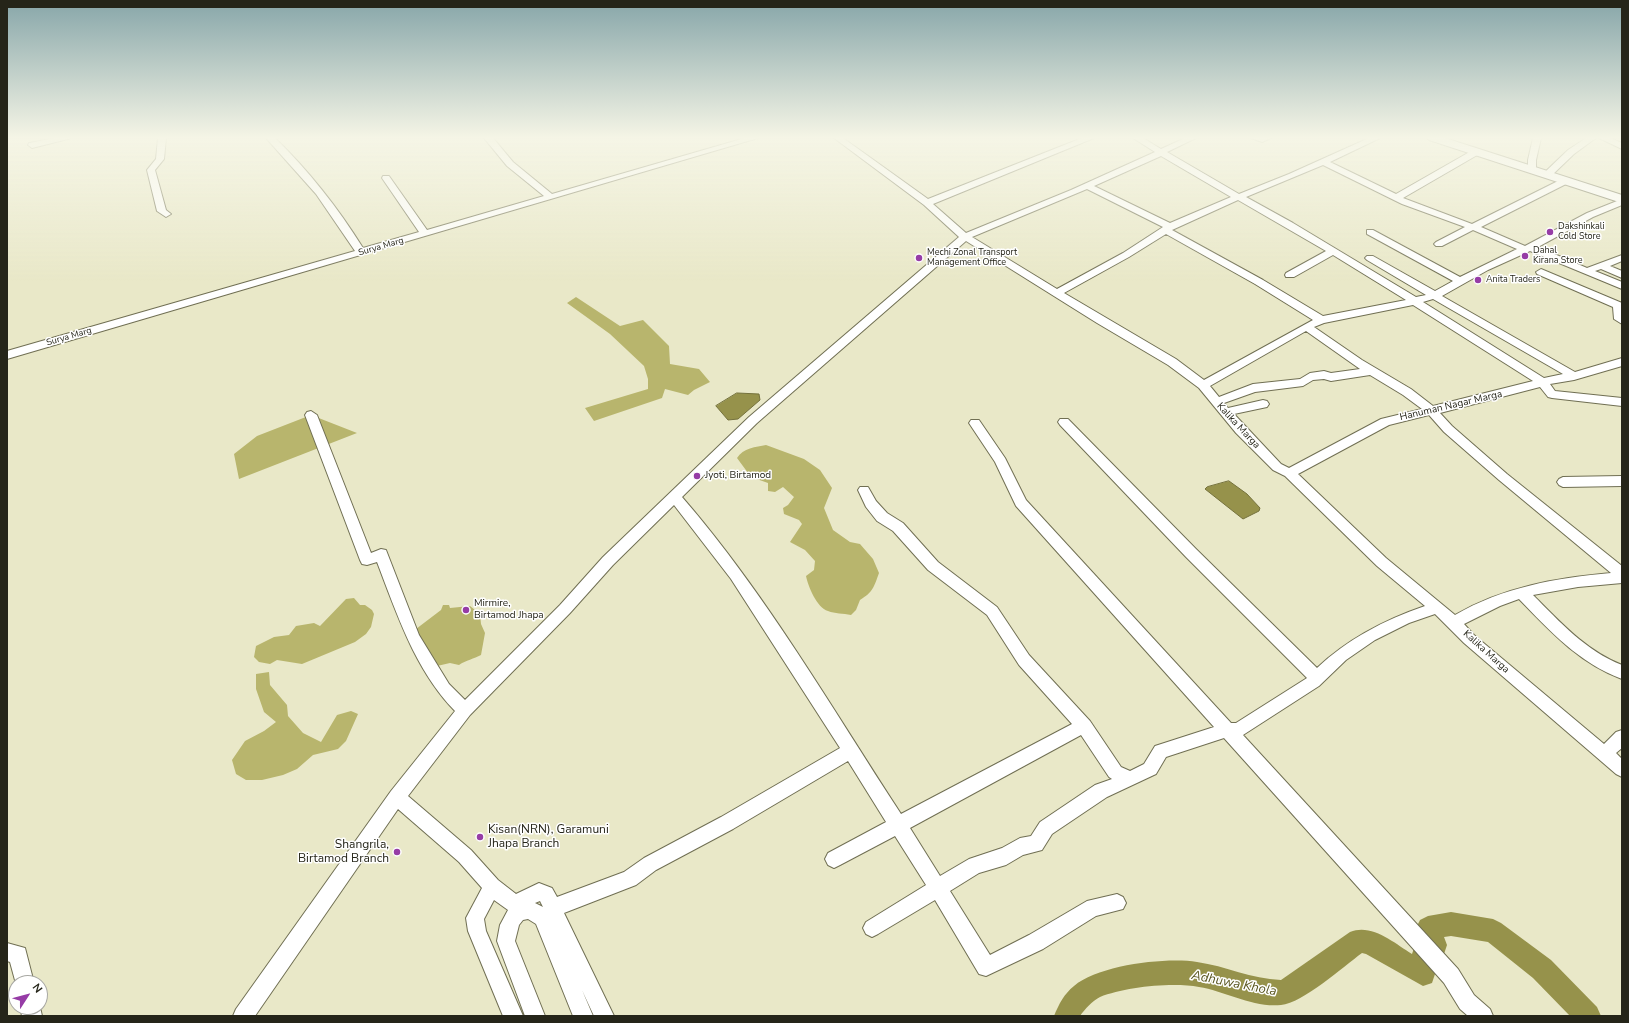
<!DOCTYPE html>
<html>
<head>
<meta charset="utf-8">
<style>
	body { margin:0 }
	#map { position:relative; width:1629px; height:1023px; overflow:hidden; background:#e9e8c8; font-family:"Nunito Sans",sans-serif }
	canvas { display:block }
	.frame { position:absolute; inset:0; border:8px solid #252519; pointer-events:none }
	.north { position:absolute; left:8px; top:975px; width:40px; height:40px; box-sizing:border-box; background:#fff; border:1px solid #a8a8a3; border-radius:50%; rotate:54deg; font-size:11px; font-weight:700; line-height:16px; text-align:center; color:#252519 }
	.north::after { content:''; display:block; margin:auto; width:14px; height:18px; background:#963ca6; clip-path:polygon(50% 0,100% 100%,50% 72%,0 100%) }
</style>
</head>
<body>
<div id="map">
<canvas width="1629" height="1023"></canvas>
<div class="frame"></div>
<div class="north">N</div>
</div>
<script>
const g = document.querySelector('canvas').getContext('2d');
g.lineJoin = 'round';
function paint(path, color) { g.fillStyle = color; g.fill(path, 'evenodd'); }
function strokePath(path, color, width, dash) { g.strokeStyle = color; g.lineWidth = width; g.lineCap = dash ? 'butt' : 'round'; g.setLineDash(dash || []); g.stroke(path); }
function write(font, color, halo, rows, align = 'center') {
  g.font = font + ' "Nunito Sans",sans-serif'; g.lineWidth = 3; g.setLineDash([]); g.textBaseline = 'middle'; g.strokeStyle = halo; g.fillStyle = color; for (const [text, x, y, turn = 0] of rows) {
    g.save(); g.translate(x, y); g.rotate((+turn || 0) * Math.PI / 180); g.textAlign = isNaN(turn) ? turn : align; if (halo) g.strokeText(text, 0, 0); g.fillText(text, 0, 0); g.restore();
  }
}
paint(new Path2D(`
	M576,297L620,326L643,320L669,346L670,364L699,369L710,382L694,390L688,395L665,389L662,398L594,421L585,408L648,389V379L644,366L610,334L567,303Z
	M311,415L357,433L239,479L234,454L257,436Z
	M766,445L804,459L820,470L832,488L824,508L833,530L850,542L860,544L873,559L879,573C874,587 873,592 860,600L856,610L851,615C843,613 835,614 828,611C817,608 808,586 806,576L814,570L815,561L805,550L790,542L802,524L799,520L784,514L783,508L788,505L794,497L783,487L775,492L768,491V483L751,477L737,458C743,448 756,447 766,445Z
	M354,598L360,605H365L372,610L374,614L371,627L366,634L355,642L302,664L277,660L270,664L259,662L254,657L256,646L274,637L289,635L296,626L314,623L320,626L346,599Z
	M443,605H449L450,608L470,606L480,614L481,624L485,633L481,655C474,659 466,660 459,665L450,663L437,666L431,662L416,629L441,610Z
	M269,672L270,685L287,705L288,716L303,733L321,742L337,715L351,711L358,714L346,741L338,749L313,755L297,769L283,775L262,780H246L236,774L232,760L245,741L264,731L276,722L264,712L256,689V674Z`), '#b8b56d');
const water = new Path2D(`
	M737,393L759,394L760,400L738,419L728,420L716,406Z
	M1229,481L1247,494L1260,508L1259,511L1243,519L1205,489L1207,487Z`);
paint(water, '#96924b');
strokePath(water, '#74713c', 1);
paint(new Path2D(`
	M1451,912L1493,919L1501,923L1551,960L1597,1007L1601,1016H1570L1533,978L1488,942L1451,936L1444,937L1447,945L1444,954L1435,957V974L1432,983L1423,986L1366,954L1362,953C1343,967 1303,1003 1281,1005C1253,1008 1225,991 1199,987C1172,982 1125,987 1100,997C1092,1001 1085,1009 1080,1016H1054C1059,1004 1064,994 1074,986C1099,965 1166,957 1197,962C1226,966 1251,979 1281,980L1350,932C1372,923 1394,943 1412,954L1414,948L1423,945L1416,928L1420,920L1428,916Z`), '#96924b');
const minor = new Path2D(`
	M55,138H72L32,148L28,145L29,143Z
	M158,138H166L164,159L155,170L166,210L171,214L166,217L157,211L147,170L156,159Z
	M266,138H275C309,171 338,208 363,248L419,232L382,178L383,176H389L427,230L544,196L507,166L484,138H493L513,162L552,194L745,138H758L7,359V351L355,251L316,194Z
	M834,138H843L928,199L1082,138H1094L933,204L966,233L1071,190L1155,152L1133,138H1143L1161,149L1185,138H1196L1167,152L1239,194L1289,174L1369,138H1380L1330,162L1396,194L1473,150H1479V154L1403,198L1472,224L1562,179H1568V183L1481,227L1525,246L1587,213L1622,199V205L1593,217L1538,247L1587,268L1622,255V261L1610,266L1622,271V278L1601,269L1595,271L1622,282V289L1530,251L1488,270L1442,296L1575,372L1622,358V366L1574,380L1550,384L1555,391L1622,398V406L1552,398L1548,397L1540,387L1440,413L1452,426L1507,474L1622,566V583L1578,587L1533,595C1560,622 1586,651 1622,665V679C1579,663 1550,631 1519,599L1500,606L1464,624L1474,635L1604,744L1616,732L1622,730V748L1616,753L1622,759V777L1616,774L1464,643L1435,614L1409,623L1375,640L1346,660L1319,686L1243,735L1458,969L1474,995L1490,1009L1493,1016H1468L1460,1009L1444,983L1224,738L1166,757L1156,774L1107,797L1052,834L1042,850L1023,855L1006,865L979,873L950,891L990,955L1029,935L1087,901L1117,894L1123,897L1126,903L1123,909L1096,916L1043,949L986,976L979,974L935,900L878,934L872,937L866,934L863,928L866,922L926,885L895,836L840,865L834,868L828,865L825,859L828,853L886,822L848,761L733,829L656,870L636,885L564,913L614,1016H594L582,990L593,1016H573L536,924L528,919L523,920L519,925L515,941L545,1016H525L497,941L500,925L508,910L494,900L484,919L486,931L523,1016H503L468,931L466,918L482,888L459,862L398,809L255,1016H233L236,1009L391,791L455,711C415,670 397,614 377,562L367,565L362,564L360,560L305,415L307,412L311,411L317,415L371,553L381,549L386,550L419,635L449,684L465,700L560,605L603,557L749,417L959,237L924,205ZM1161,156L1231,197L1170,223L1094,186ZM1323,165L1402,204L1465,227L1436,242L1434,244L1436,246H1442L1473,230L1517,249L1460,277L1373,230H1367V234L1453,281L1435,291L1373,256H1367L1365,258L1367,260L1426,295L1416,297L1293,223L1246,197ZM1087,189L1163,227L1123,253L1057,289L972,237ZM1238,200L1326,251L1286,273L1285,275L1286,277H1294L1333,255L1406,300L1323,316L1263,280L1172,230ZM1166,234L1255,284L1313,320L1204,380L1176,359L1064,293L1129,257ZM966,241L1097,323L1168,365L1199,388L1236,433L1273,470L1285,476L1377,566L1425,606C1384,620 1348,639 1317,668L1196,549L1068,419H1060L1058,422L1060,425L1186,557L1307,678L1236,723H1231L1026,500L1005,458L979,420H971L969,423L995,462L1016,506L1214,727L1155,746L1144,764L1130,771L1121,767L1090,721L1029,655L997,607L938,562L903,523L887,513L876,501L868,487H860L858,490L866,507L877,521L893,531L928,570L987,615L1019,665L1072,724L901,814C831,707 766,594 682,497L757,423ZM1433,299L1563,374L1544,378L1423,302ZM1413,305L1533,381L1433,406L1411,389L1362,360L1314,327L1324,323ZM1306,331L1360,369L1331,373L1324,371L1310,373L1300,379L1253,384L1219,397L1210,386ZM1370,375L1403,395L1422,409L1381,419L1289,468L1281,464L1234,414L1267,407L1269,404L1267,401L1263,400L1228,408L1224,403L1255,392L1303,386L1313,380L1324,379L1331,381ZM1429,415L1444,432L1499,480L1611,573C1556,578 1503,587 1455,615L1386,558L1298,474L1389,425ZM674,505L731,579L840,748L721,817L644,858L624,872L557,897L552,888L539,883L516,894L498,880L471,850L408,796L470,715L570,613L613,565ZM1081,735L1109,777L1112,779L1095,785L1040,822L1031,836L1020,838L1002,848L969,859L940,876L910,828ZM540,901L543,907L535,903Z
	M1251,138H1271L1262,142Z
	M1533,138H1541L1536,160V170L1532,173L1528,170V160Z
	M1586,138H1596L1574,154L1550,177H1544V173L1568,150Z
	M1599,138H1610L1622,143V149Z
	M1541,269L1622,303V324L1614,319L1613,307L1537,274L1536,272Z
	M1622,476V486L1563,487L1559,485L1557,482L1559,479L1563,477Z
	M7,943L25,948L34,983L16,984L10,962L7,961Z
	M20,1007H40L42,1016H22Z`);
const highway = new Path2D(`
	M1427,138H1445L1622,195V203L1429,140Z`);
strokePath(minor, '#706f53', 2);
strokePath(highway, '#706f53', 2);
paint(minor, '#fff');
paint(highway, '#fff');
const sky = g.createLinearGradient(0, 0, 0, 281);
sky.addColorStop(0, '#87a6a9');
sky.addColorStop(0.49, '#f5f5e6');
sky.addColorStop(1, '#f5f5e600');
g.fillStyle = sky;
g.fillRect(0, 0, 1629, 281);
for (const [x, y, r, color] of [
	[1550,232,4,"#963ca6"],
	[1525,256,4,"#963ca6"],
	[919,258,4,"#963ca6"],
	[1478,280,4,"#963ca6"],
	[697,476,4,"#963ca6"],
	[466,610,4,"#963ca6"],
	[480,837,4,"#963ca6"],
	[397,852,4,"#963ca6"]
]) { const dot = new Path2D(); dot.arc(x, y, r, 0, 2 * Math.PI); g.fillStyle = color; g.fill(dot); strokePath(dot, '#fff', 1.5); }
write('9px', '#252519', '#fff', [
	["Dakshinkali",1558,227],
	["Cold Store",1558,237],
	["Dahal",1533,251],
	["Kirana Store",1533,261],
	["Mechi Zonal Transport",927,253],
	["Management Office",927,263],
	["Anita Traders",1486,280]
], 'left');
write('9px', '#252519', '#fff', [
	["Surya Marg",381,247,-16],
	["Surya Marg",69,337,-16]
]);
write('10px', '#252519', '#fff', [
	["Hanuman Nagar Marga",1451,406,-13],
	["Kalika Marga",1238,426,47],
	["Kalika Marga",1486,652,42]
]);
write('10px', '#252519', '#fff', [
	["Jyoti, Birtamod",705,476],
	["Mirmire,",474,604],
	["Birtamod Jhapa",474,616]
], 'left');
write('12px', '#252519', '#fff', [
	["Kisan(NRN), Garamuni",488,830],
	["Jhapa Branch",488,844],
	["Shangrila,",389,845,"right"],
	["Birtamod Branch",389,859,"right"]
], 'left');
write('italic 13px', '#58551f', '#fff', [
	["Adhuwa Khola",1234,984,11]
]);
</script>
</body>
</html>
